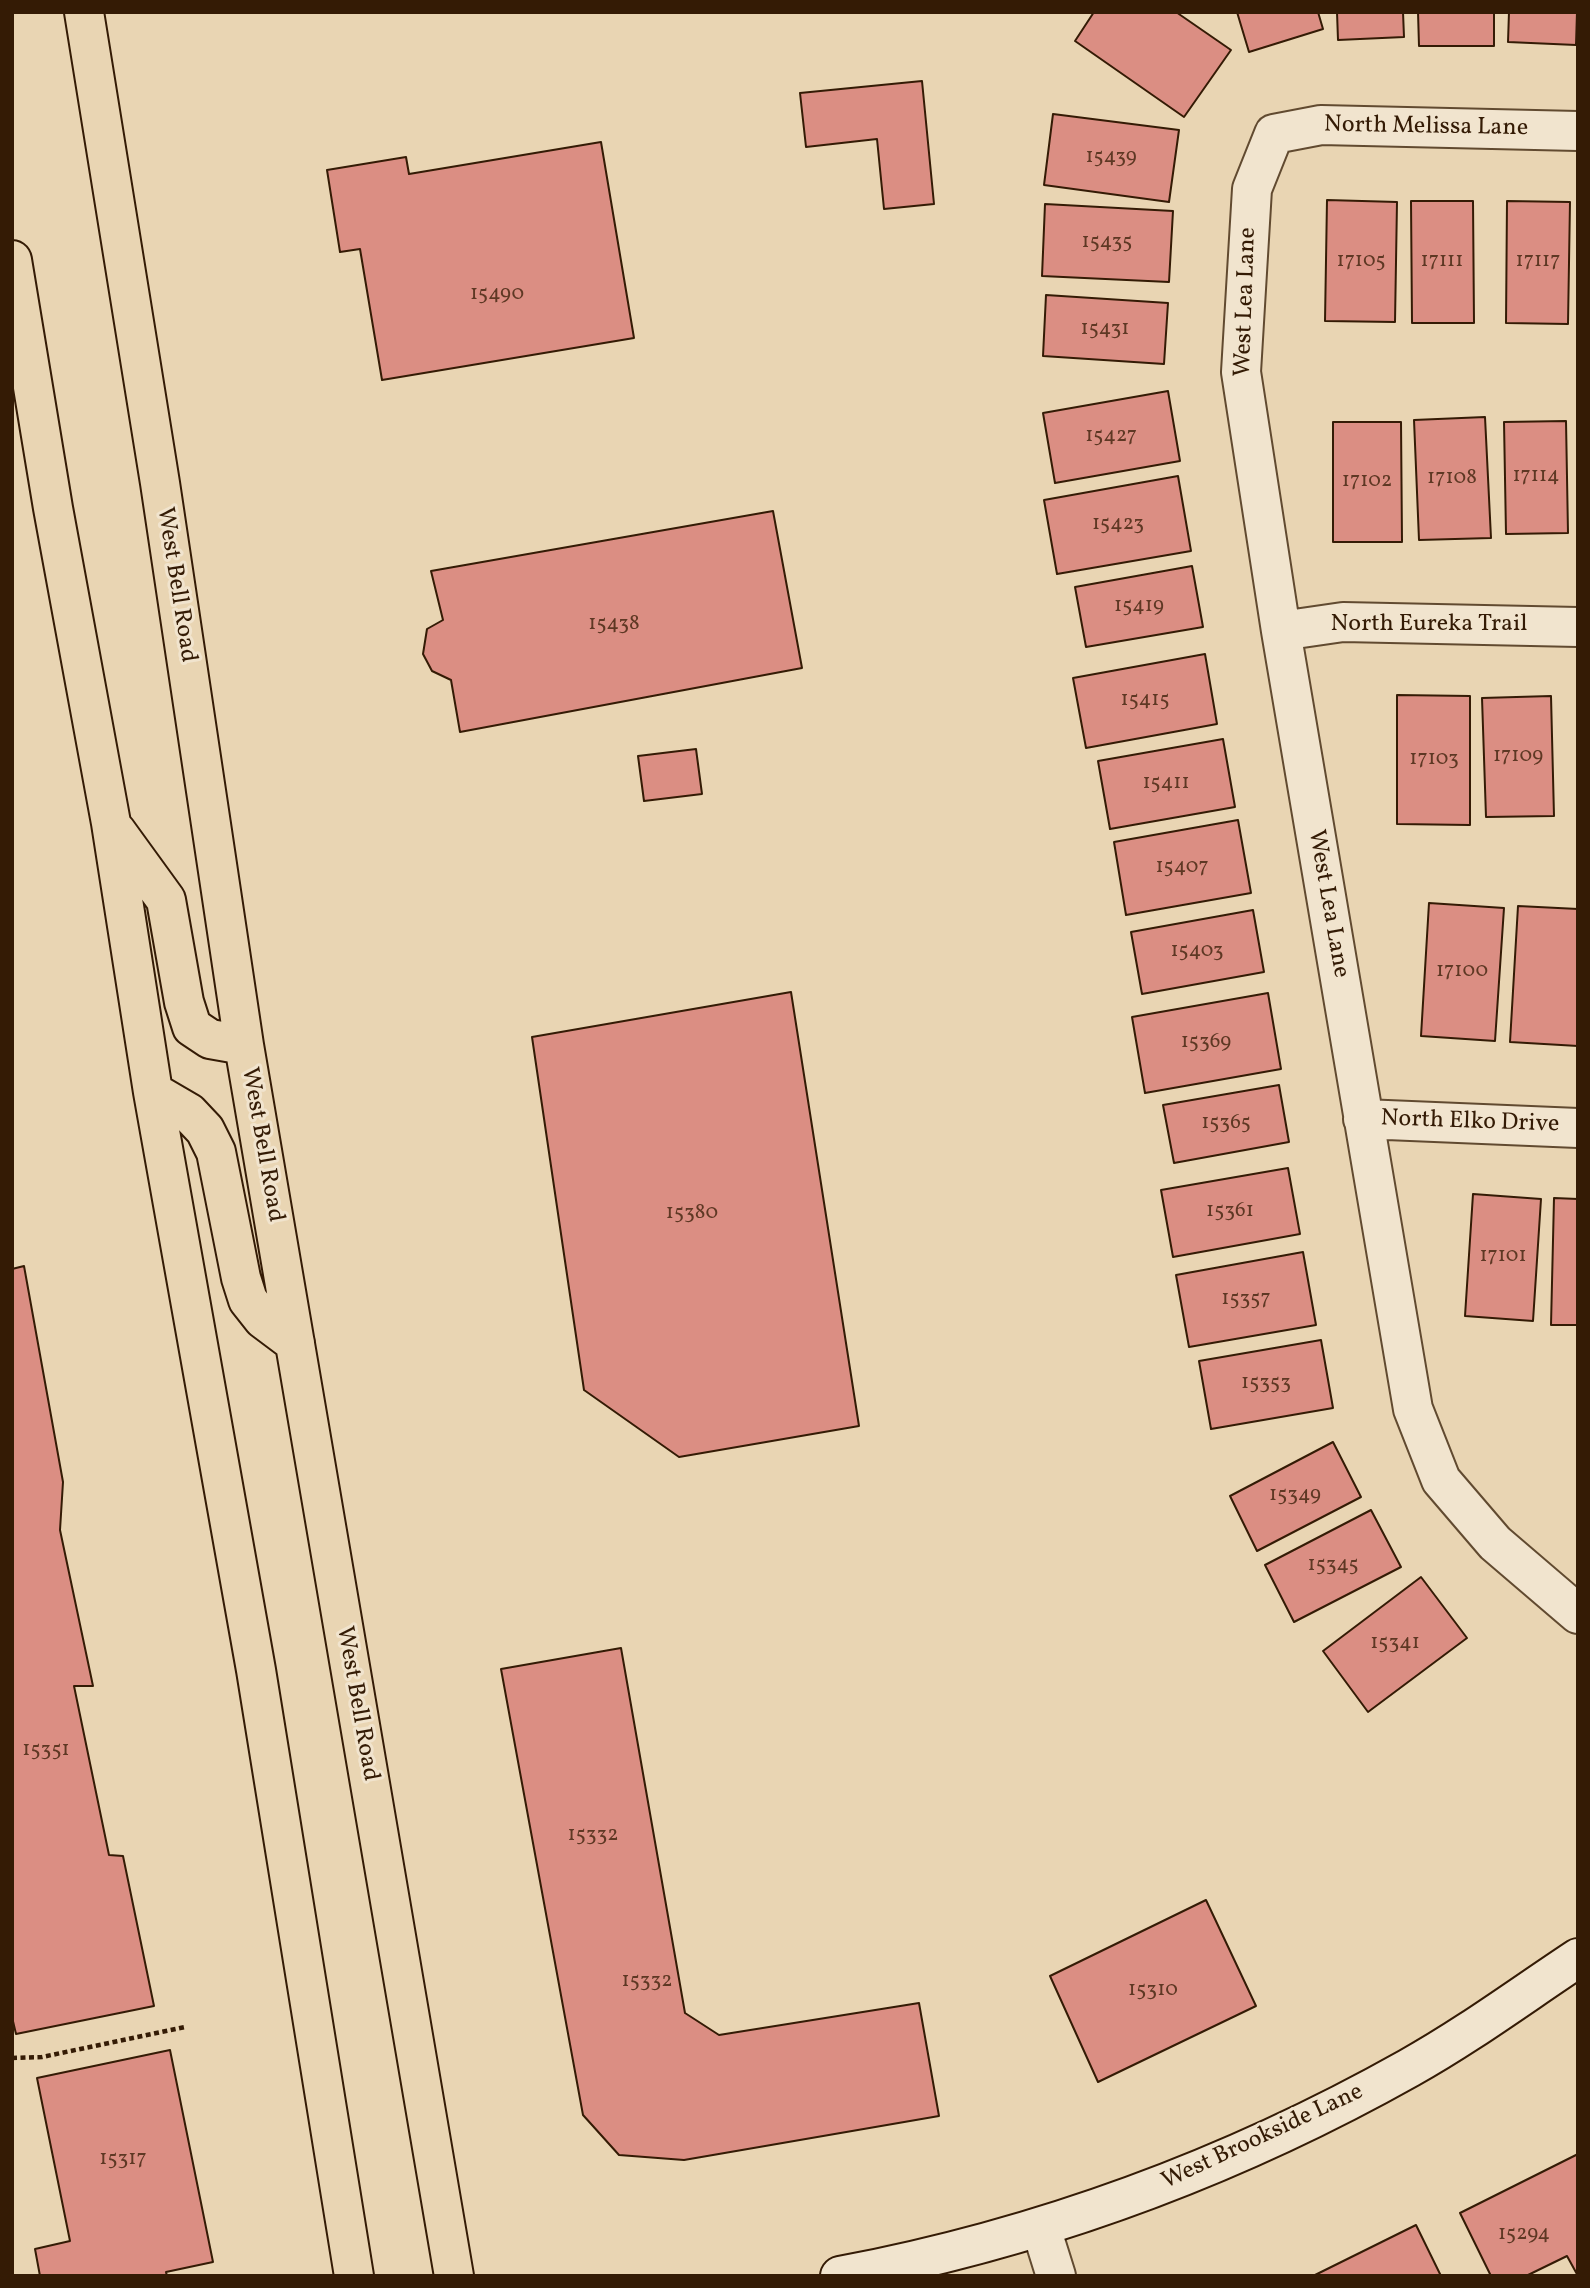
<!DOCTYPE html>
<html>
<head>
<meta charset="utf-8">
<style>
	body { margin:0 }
	#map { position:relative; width:1590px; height:2288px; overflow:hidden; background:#e9d5b3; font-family:Vollkorn,serif }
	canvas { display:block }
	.frame { position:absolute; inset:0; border:14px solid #341b05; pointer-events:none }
</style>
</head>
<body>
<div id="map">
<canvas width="1590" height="2288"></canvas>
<div class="frame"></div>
</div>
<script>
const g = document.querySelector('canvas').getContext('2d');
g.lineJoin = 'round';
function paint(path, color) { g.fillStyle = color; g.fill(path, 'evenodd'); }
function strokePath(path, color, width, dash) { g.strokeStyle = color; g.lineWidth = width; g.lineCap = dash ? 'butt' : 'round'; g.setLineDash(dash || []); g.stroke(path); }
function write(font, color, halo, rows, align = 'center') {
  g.font = font + ' Vollkorn,serif'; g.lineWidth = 6; g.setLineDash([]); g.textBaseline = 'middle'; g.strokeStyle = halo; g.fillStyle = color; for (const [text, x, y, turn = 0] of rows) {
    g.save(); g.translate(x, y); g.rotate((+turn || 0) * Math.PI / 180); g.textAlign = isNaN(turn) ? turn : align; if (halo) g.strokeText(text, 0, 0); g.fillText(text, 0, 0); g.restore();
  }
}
const building = new Path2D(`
	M1094,12H1176L1231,50L1184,117L1075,41Z
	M1237,12H1318L1323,29L1249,52Z
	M1337,12H1403L1404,37L1338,40Z
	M1418,12H1494V46H1419Z
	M1509,12H1577L1576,45L1508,42Z
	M922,81L934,204L884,209L877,139L806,147L800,93Z
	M1053,114L1179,130L1169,202L1044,185Z
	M601,142L634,338L382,380L360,249L340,252L327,170L406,157L409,174Z
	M1327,200L1397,202L1395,322L1325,321Z
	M1411,201H1473L1474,323H1412Z
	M1507,201L1570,202L1568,324L1506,323Z
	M1045,204L1173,211L1169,282L1042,276Z
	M1046,295L1168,303L1164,364L1043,356Z
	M1168,391L1180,461L1055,483L1043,413Z
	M1485,417L1491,538L1419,540L1414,420Z
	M1566,421L1568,533L1506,534L1504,422Z
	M1333,422H1401L1402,542H1333Z
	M1178,476L1191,551L1057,574L1044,500Z
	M773,511L802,668L460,732L451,680L432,671L423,654L427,629L443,620L431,571Z
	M1192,566L1203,627L1086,647L1075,587Z
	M1205,654L1217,724L1086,748L1073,678Z
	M1397,695L1470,696V825L1397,824Z
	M1551,696L1554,816L1486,817L1482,698Z
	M1223,739L1235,807L1110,829L1098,761Z
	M696,749L702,794L644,801L638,756Z
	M1238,820L1251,893L1126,915L1114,842Z
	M1429,903L1504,908L1495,1041L1421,1036Z
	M1518,906L1578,909V1046L1510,1042Z
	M1253,910L1264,972L1142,994L1131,932Z
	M791,992L859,1426L679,1457L584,1390L532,1037Z
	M1268,993L1281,1069L1145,1093L1132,1017Z
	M1279,1085L1289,1142L1174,1163L1163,1105Z
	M1288,1168L1300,1234L1173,1257L1161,1190Z
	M1473,1194L1541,1199L1533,1321L1465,1316Z
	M1554,1198L1578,1199V1325H1551Z
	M1303,1252L1316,1325L1189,1347L1176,1275Z
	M24,1266L63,1482L60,1530L93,1686H74L109,1855L123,1856L154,2006L16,2034L12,2017V1269Z
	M1321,1340L1333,1408L1211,1429L1199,1361Z
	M1333,1442L1361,1497L1257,1551L1230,1496Z
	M1371,1510L1401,1567L1294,1622L1265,1565Z
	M1421,1577L1467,1638L1368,1712L1323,1651Z
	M621,1648L685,2013L719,2035L919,2003L939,2116L684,2160L619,2155L583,2115L501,1669Z
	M1206,1900L1256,2006L1098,2082L1050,1976Z
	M170,2050L213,2262L166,2272L167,2276H40L35,2249L70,2241L37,2078Z
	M1578,2154V2276L1567,2256L1526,2276H1491L1460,2213Z
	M1416,2225L1441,2276H1313Z`);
paint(building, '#db8e83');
strokePath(building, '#341b05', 2);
const street = new Path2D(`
	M1578,131L1321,125L1274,134L1252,189L1241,372L1281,631L1413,1409L1441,1480L1495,1543L1578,1614
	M1281,631L1343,622L1578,627
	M1363,1119L1578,1128
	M1041,2228L1056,2276`);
const secondary = new Path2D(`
	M840,2276C1041,2238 1231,2168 1409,2068C1468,2035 1522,1995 1578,1958`);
const primary = new Path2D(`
	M84,12L160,483L244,1045L454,2276
	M12,260L53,508L111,823L153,1092L256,1670L354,2276
	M116,831L166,900L184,1002L192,1027L210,1039L244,1045
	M153,1092L189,1113L205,1130L216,1152L241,1278L248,1300L263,1319L295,1343`);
strokePath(street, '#614a30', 42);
strokePath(secondary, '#341b05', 42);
strokePath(primary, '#341b05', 42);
strokePath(new Path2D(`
	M12,2058L42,2057L185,2027`), '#341b05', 4.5, [5, 3.5]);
strokePath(street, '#f1e4ce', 38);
strokePath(secondary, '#f1e4ce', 38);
strokePath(primary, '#e9d5b3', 38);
write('21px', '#5e3824', null, [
	["15439",1111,158],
	["15435",1107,243],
	["17105",1361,262],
	["17111",1442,262],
	["17117",1538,262],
	["15490",497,295],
	["15431",1105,330],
	["15427",1111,437],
	["17114",1536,477],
	["17108",1452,479],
	["17102",1367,482],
	["15423",1118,525],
	["15419",1139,607],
	["15438",614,625],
	["15415",1145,701],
	["17109",1518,757],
	["17103",1434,760],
	["15411",1166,784],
	["15407",1182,868],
	["15403",1197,952],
	["17100",1462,972],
	["15369",1206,1043],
	["15365",1226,1124],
	["15361",1230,1212],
	["15380",692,1214],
	["17101",1503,1257],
	["15357",1246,1300],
	["15353",1266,1384],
	["15349",1295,1496],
	["15345",1333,1566],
	["15341",1395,1644],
	["15351",46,1751],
	["15332",593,1836],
	["15332",647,1982],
	["15310",1153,1991],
	["15317",123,2160],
	["15294",1524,2235]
]);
write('24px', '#341b05', '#f1e4ce', [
	["North Melissa Lane",1426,128,1],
	["West Lea Lane",1247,302,-88],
	["West Bell Road",175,585,81],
	["North Eureka Trail",1429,626],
	["West Lea Lane",1327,904,80],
	["North Elko Drive",1470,1123,2],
	["West Bell Road",261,1145,80],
	["West Bell Road",356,1704,80],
	["West Brookside Lane",1263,2138,-25]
]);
</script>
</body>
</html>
